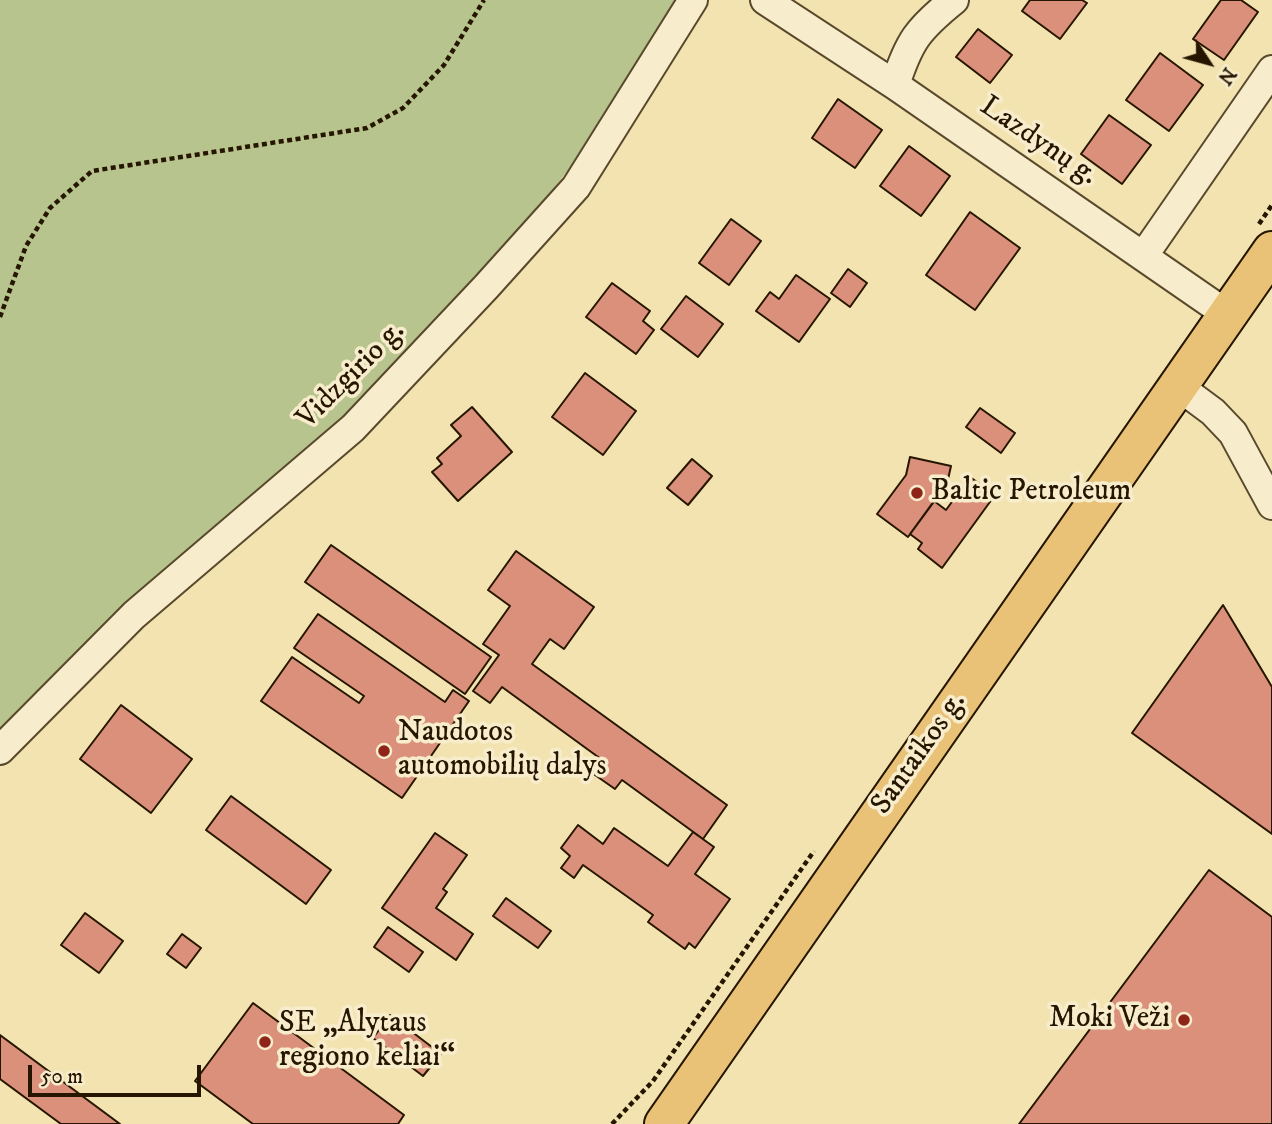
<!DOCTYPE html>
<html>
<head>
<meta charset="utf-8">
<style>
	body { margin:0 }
	#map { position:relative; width:1272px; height:1124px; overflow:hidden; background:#f2e3b0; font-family:"IM FELL DW Pica",serif }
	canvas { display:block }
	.north { position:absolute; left:1174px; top:28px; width:70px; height:70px; -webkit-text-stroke:5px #f7edcc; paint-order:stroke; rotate:126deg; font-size:19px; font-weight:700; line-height:28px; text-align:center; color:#261600 }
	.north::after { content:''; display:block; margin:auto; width:24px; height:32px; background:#261600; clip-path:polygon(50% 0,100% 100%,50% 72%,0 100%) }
	.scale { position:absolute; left:28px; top:1065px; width:173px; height:32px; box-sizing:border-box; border:4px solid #261600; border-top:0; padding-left:9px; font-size:21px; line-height:24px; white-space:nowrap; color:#261600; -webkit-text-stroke:5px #f7edcc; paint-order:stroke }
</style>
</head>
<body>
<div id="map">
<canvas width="1272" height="1124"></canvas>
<div class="north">N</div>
<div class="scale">50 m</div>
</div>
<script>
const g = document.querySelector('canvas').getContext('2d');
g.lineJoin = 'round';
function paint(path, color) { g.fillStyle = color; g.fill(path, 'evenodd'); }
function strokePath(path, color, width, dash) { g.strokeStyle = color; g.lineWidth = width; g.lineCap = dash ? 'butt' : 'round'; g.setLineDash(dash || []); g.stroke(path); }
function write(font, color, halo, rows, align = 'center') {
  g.font = font + ' "IM FELL DW Pica",serif'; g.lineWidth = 7; g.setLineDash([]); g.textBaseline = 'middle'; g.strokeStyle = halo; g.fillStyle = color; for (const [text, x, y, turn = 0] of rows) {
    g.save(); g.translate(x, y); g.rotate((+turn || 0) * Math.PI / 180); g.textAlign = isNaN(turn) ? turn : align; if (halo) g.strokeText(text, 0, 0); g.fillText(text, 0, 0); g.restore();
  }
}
paint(new Path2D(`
	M0,0H685L602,125L527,224L348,419L19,708L0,729Z`), '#b7c48e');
const building = new Path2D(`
	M1030,0H1082L1087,3L1060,39L1022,11Z
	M1221,0H1241L1258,12L1224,60L1193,39Z
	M978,29L1012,55L990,83L956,57Z
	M1160,53L1203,85L1169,131L1126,100Z
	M838,99L882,130L855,168L812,138Z
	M1109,115L1151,145L1122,184L1081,154Z
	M909,146L950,176L921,216L880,186Z
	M970,212L1020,248L975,310L926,275Z
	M731,219L761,241L729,285L699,263Z
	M848,269L867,283L850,307L831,293Z
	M796,275L830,299L799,342L756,311L770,292L779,299Z
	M612,283L650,311L643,321L654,330L636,354L586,317Z
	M686,296L723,324L698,357L661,329Z
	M585,373L636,411L603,455L552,417Z
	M472,407L512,452L458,501L432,472L442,464L437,458L461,436L451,425Z
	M980,408L1015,433L1001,453L966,427Z
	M910,457L951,466L947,484L908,537L877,514L906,475Z
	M692,459L712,476L688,505L667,488Z
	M970,477L995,495L942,568L918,549L922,543L910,534L934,501L946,510Z
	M331,545L491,657L465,694L305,582Z
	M516,551L594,607L564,649L550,639L532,664L727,805L703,839L622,780L615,789L595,775L605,762L502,687L490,703L473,691L499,655L483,644L510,606L488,590Z
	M1223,605L1272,687V834L1132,733Z
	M318,614L445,702L453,690L469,701L402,798L261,701L292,657L359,703L364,696L294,648Z
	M121,705L192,759L151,813L80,759Z
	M231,796L331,870L306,904L206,830Z
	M578,825L603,844L614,828L668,866L693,832L714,847L695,874L730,899L695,948L689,943L685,949L648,922L653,915L583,865L574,878L561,868L570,856L561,848Z
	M435,833L467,855L443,889L447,892L436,908L473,934L456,960L382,908Z
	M1209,870L1272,917V1124H1019Z
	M506,898L551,931L538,948L493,916Z
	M85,913L123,941L99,973L61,945Z
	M388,927L423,952L409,972L374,947Z
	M182,934L201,948L186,968L167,954Z
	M253,1003L404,1115L398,1124H253L195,1081Z
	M390,1015L441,1054L423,1076L373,1038Z
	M0,1035L120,1124H61L0,1079Z`);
paint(building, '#da907a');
strokePath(building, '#261600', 2);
const minor = new Path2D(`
	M765,0L895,85L1228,315
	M895,85C909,41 918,29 954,0
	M1144,255L1272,70
	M1178,386L1213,412L1233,433L1272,505
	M0,750L134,615L353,428L486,287L576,187L693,0`);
const primary = new Path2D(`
	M664,1124L1272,251`);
strokePath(minor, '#59492c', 32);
strokePath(primary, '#261600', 42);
strokePath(new Path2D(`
	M1259,224L1272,205
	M0,317L26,246L50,208L92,171L367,128L403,108L444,65L484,0
	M612,1124L653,1081L814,851`), '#261600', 4.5, [5, 3.5]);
strokePath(minor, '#f7edcc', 28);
strokePath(primary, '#e9c278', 38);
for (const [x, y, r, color] of [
	[917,493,7,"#8f2418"],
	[384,751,7,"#8f2418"],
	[1184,1020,7,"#8f2418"],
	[265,1042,7,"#8f2418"]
]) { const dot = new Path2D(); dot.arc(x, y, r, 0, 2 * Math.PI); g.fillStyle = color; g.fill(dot); strokePath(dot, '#f7edcc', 2.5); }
write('30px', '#261600', '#f7edcc', [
	["Lazdynų g.",1038,142,34],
	["Vidzgirio g.",352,376,-45],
	["Santaikos g.",920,754,-55]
]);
write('30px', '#261600', '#f7edcc', [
	["Baltic Petroleum",931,493],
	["Naudotos",398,734],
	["automobilių dalys",398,768],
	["Moki Veži",1170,1020,"right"],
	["SE „Alytaus",279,1025],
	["regiono keliai“",279,1059]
], 'left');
</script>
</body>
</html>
